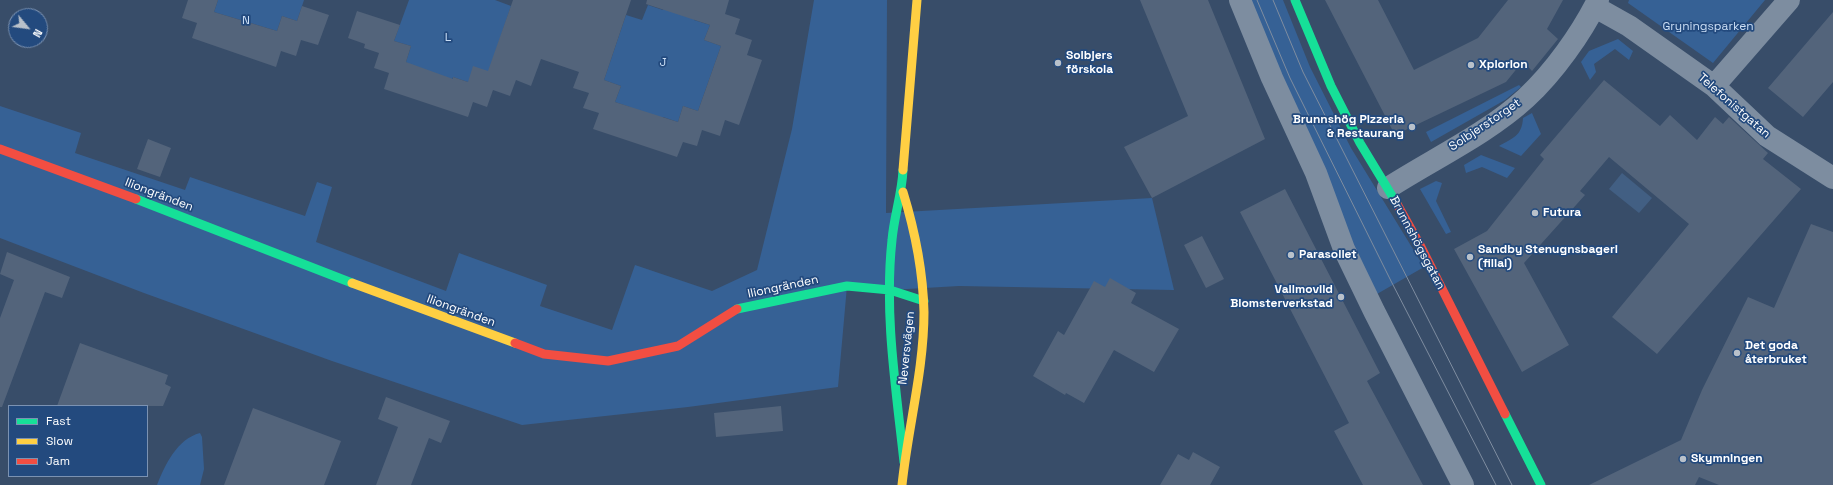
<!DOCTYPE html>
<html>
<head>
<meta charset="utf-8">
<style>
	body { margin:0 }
	#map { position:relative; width:1833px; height:485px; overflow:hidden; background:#384d69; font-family:"Space Grotesk",sans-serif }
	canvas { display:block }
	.legend { position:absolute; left:8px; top:405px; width:140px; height:72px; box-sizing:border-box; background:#234a7e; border:1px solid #7b92b2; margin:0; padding:5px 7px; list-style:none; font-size:12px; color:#fff }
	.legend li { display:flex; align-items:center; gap:8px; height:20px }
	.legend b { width:20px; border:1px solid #7b92b2 }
	.north { position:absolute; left:8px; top:8px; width:40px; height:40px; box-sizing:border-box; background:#234a7e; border:1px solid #7b92b2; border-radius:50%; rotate:119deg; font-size:11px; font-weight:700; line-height:16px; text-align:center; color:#fff }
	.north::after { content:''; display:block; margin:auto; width:14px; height:18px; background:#b9c1ca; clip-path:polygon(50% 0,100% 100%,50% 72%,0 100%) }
</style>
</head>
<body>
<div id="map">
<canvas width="1833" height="485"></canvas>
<ul class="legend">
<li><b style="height:5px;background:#16e098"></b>Fast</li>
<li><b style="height:5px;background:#ffcf43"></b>Slow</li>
<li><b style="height:5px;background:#f24e42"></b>Jam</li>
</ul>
<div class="north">N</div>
</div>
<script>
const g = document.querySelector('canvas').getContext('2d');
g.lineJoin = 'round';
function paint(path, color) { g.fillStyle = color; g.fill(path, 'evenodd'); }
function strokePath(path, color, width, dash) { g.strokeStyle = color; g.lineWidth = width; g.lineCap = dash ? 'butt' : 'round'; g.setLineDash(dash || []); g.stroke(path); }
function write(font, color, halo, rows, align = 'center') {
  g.font = font + ' "Space Grotesk",sans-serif'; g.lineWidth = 3.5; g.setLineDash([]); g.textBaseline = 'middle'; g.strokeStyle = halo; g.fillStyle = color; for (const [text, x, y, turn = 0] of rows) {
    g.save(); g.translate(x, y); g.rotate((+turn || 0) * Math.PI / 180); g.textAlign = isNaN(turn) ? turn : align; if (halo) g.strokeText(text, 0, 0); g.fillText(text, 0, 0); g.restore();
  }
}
paint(new Path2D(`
	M218,0H304L297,21L282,16L277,31L214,12Z
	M409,0H495L511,6L489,71L468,82L453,77L448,93L406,62L411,46L394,41Z
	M667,0L699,5L694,20L710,25L704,40L721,46L698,111L683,106L678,122L663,117L658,133L630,107L615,102L621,86L604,80L626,15L642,20L648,5L663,10Z
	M814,0H887L886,213L1152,198L1174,290L959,286L890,290L847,286L838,387L688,407L522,425L332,361L144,293L0,238V106L81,133L75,153L185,190L190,177L305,216L317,182L332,187L316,242L446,291L459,253L547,285L540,306L612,330L635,265L712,291L757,270L792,129Z
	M1250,0H1283L1310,67L1351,148L1424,267L1377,294L1351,241Z
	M1629,0H1765L1713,63L1628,3Z
	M1618,39L1633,51L1629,60L1615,49L1594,64L1596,72L1590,80L1581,62L1589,51Z
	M1519,85L1521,87L1505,100L1431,142L1426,132Z
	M1532,113L1541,134L1521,156L1499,146C1513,138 1522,136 1523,118Z
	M1481,155L1515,168L1507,178L1482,167L1466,173L1464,165Z
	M1436,181L1442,183L1436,201L1451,232L1446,234L1420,189Z
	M200,433L202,437L204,469L200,485H157C165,465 177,439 200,433Z`), '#366195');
paint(new Path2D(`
	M1622,173L1652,198L1639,213L1609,189Z`), '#425f83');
paint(new Path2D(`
	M188,0H218L214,12L277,31L282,16L297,21L302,6L329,15L318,45L301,40L296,56L281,51L276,67L192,38L197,23L182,18Z
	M513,0H631L604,80L621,86L615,102L678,122L683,106L698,111L721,46L704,40L710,25L646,4L647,0H729L725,14L740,19L735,34L752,40L747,55L762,60L739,125L725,120L720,136L702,130L697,146L683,142L677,157L593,129L599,113L583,108L589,93L573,88L579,72L541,59L531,86L516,80L510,96L493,90L487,107L473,102L468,117L384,89L389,73L374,68L379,53L364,48L365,44L348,38L357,11L400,25L394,41L411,46L406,62L453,79V77L468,82L473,66L488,71Z
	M1140,0H1208L1265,139L1152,198L1124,147L1188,116Z
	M1325,0H1378L1414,70L1478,38L1508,0H1563L1547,29L1558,39L1532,71L1523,61L1506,82L1395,135Z
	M1833,12V82L1803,117L1768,88Z
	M1604,80L1660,126L1670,115L1697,140L1715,117L1723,124L1729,117L1768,153L1763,159L1801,189L1657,354L1612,317L1689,224L1609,157L1580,191L1585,195L1524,263L1569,345L1522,372L1454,249L1487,231L1544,159L1540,155Z
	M148,139L171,148L160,177L137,169Z
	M1285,189L1380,373L1367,381L1423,485H1363L1334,431L1349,423L1240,212Z
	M1811,224L1833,232V485H1719L1699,477L1695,485H1589L1681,440L1702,390L1748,297L1774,308Z
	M1202,236L1224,279L1206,288L1184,245Z
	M7,252L70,277L62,298L45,292L2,407H0V318L14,280L0,274Z
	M1110,278L1136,293L1131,303L1179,329L1154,372L1114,350L1084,403L1066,393L1065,395L1033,376L1058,331L1064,335L1094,281L1105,287Z
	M80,343L168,375L165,384L171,387L163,406H57Z
	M386,397L450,421L441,443L429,438L411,485H376L398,427L378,419Z
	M781,406L783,431L716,437L714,413Z
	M253,408L341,441L324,485H224Z
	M1193,452L1220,467L1210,485H1160L1178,454L1189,460Z`), '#53647b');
strokePath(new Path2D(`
	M1240,0L1272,78L1316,173L1344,249L1374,311L1463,485
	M1595,7L1629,26L1714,86L1767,136L1833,178
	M1714,86L1789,0
	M1388,188C1433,159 1487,134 1526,98C1554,72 1581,34 1598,0`), '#7d8da0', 22);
strokePath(new Path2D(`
	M1295,0L1331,86L1360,143L1397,204
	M903,170C902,194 894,216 892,240C884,314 896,388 904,462
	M136,199L352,283
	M737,309L847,286L890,290L924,301
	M1505,414L1541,485`), '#16e098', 9);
strokePath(new Path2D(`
	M903,170L917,0
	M352,283L515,343
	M902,485C908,427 924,370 924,312C923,271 915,231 903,192`), '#ffcf43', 9);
strokePath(new Path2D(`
	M0,149L136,199
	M1397,204L1420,245L1505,414
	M515,343L544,354L608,361L678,346L737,309`), '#f24e42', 9);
strokePath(new Path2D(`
	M1257,0L1290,78L1391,281L1496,485
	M1273,0L1303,72L1512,485`), '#7f8da0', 1);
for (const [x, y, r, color] of [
	[1058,63,4,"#b9c1ca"],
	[1471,65,4,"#b9c1ca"],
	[1412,127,4,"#b9c1ca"],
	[1535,213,4,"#b9c1ca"],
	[1291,255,4,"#b9c1ca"],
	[1470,257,4,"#b9c1ca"],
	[1341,297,4,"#b9c1ca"],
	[1737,353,4,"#b9c1ca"],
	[1683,459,4,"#b9c1ca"]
]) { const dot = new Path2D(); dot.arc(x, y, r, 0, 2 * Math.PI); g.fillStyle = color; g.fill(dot); strokePath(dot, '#234a7e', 1.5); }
write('12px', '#cbdef5', '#234a7e', [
	["N",246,21],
	["Gryningsparken",1708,27],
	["L",448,38],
	["J",663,63]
]);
write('bold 12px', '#fff', '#234a7e', [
	["Solbjers",1066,56],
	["förskola",1066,70],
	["Xplorion",1479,65],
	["Brunnshög Pizzeria",1404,120,"right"],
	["& Restaurang",1404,134,"right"],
	["Futura",1543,213],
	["Sandby Stenugnsbageri",1478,250],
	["(filial)",1478,264],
	["Parasollet",1299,255],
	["Vallmovild",1333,290,"right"],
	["Blomsterverkstad",1333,304,"right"],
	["Det goda",1745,346],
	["återbruket",1745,360],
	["Skymningen",1691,459]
], 'left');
write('12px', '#fff', '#234a7e', [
	["Telefonistgatan",1734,106,41],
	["Solbjerstorget",1485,125,-34],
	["Iliongränden",159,195,21],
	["Brunnshögsgatan",1417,243,62],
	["Iliongränden",783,287,-12],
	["Iliongränden",461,311,20],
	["Neversvägen",907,348,-84]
]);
</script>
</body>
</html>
